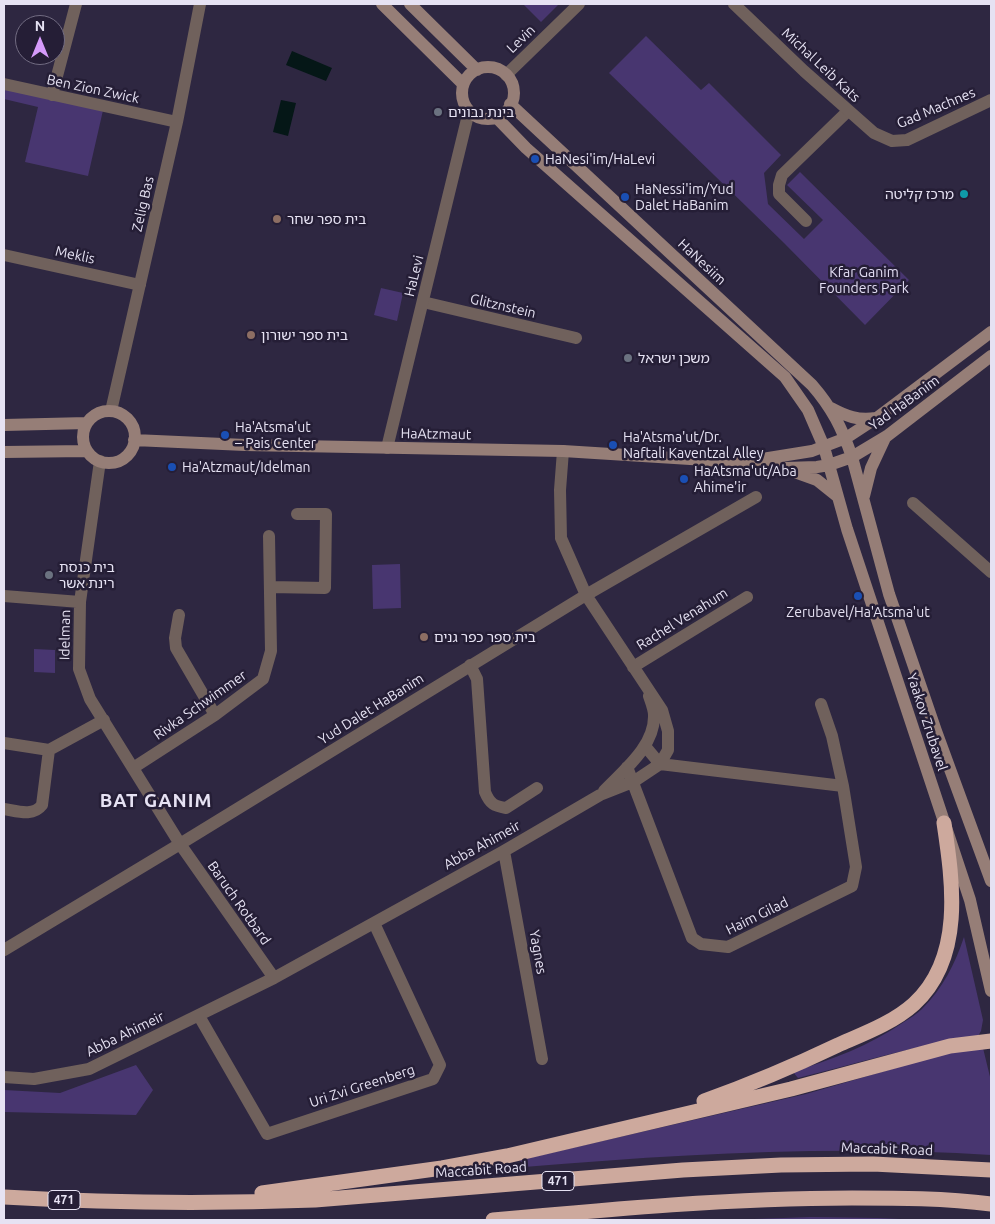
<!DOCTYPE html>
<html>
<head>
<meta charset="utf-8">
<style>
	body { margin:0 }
	#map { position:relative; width:995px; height:1224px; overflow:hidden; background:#2e2741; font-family:Ubuntu,sans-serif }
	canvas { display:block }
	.frame { position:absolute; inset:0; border:5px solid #e6e2f3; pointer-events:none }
	.north { position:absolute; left:15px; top:15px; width:50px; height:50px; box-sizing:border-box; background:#251e36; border:1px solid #726c82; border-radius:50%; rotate:0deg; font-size:14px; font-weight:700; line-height:20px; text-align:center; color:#e6e2f3 }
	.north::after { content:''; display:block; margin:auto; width:18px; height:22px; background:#d59bfa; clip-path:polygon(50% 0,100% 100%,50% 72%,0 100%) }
</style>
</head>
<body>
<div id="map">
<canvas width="995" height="1224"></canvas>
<div class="frame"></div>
<div class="north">N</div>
</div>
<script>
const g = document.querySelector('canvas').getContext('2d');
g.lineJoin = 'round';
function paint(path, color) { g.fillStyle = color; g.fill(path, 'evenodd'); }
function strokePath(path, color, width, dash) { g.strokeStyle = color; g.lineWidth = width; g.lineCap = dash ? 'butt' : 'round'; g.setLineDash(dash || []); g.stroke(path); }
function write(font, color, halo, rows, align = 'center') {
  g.font = font + ' Ubuntu,"Noto Sans Hebrew",sans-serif'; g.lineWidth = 5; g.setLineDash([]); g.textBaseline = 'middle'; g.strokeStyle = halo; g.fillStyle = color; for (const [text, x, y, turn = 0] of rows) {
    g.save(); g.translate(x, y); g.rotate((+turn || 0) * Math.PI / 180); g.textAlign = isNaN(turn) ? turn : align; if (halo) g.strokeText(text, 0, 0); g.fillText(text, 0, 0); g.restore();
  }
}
paint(new Path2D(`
	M523,4H559L541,22Z
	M646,36L701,90L709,83L781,155L764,173L768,204L804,239L823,220L787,185L800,172L909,280L865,325L784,243L609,73Z
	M4,84L104,106L88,176L25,162L38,107L4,99Z
	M381,288L403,293L397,321L374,315Z
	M400,564L401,608L373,609L372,565Z
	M34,649L55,650V673L34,672Z
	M964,937L983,1020L981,1031L978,1036C917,1045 858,1063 798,1078L793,1072C833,1059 869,1046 904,1022C910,1018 917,1014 922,1009C943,988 955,964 964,937Z
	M983,1048L991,1081V1155C835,1145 679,1154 524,1167L520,1160L806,1094L950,1052Z
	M136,1065L153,1090L136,1115L4,1112V1090L60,1093Z
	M811,1217L878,1218L923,1220H726Z`), '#483670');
paint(new Path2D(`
	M292,51L332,68L326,81L286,65Z
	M281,100L296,103L288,136L273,132Z`), '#051717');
strokePath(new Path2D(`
	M4,84L177,122
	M52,95L76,4
	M806,221L779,194V185L782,175L848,111
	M4,255L140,285
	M423,302L576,338
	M111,411L177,122L200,4
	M100,461L80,602L79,669L90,699L180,844L274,978
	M913,503L991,572
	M270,587L325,588L326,514H297
	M4,596L80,602
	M179,615L175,638L176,648L215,715
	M470,665L477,679L485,792C490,804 494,806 506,808L537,788
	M633,667L747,597
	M4,743L49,750L104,720
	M645,746L660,764L843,786
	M627,767L692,938L701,944L728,947L852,886L856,867L843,786L832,736L821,704
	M133,768L215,715L263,679L271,651L269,536
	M604,791C624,770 655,746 654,715C654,709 651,702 649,696
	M4,809C17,811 33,817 42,805L49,750
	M504,851L542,1059
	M4,950L180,844L586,595L756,497
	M199,1016L267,1134L433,1079L440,1065L374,923
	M4,1077L34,1079L89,1069L274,978L504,851L600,795L633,782L660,764L668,750V731L662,710L586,595L561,538L560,490L563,451`), '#70615c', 12);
strokePath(new Path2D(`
	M734,4L804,71L874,133L892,141L907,140L991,100
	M506,75L579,4
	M387,448L469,111`), '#70615c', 12);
strokePath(new Path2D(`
	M382,4L463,84
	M410,4L477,70
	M462 93a26 26 0 1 1 52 0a26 26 0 1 1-52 0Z
	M510,104L812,385C832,408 842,428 852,457L889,594L936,731L991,881
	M496,117L526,148L785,377L808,410L824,447L847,529L970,900L991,991
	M831,408C846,416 858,421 876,418
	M83 437a26 26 0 1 1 52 0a26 26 0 1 1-52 0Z
	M4,425L87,423
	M134,440L245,445L563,451L738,462L785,468L817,467L829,465L852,457L887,436L991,356
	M4,452L87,451
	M756,460L812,451L846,438L878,417L991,332
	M792,471L817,480L837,496
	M864,496L871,468L885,438`), '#967e77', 12);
strokePath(new Path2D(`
	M704,1101C749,1085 794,1066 838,1045C863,1034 893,1023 914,1004C964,958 953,883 944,823
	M262,1193L442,1168L507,1156L791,1089L950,1046L991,1041
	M4,1197C108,1203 211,1204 315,1200L683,1170L781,1165L873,1164L991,1170
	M493,1220C612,1209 732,1198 852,1198C898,1198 945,1198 991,1204`), '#cda99d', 15);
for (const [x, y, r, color] of [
	[438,112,5,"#6b7280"],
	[535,159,5,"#1a4fb4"],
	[964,194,5,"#0f9aa8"],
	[625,197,5,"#1a4fb4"],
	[277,219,5,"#8d6e63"],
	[251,335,5,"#8d6e63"],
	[628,358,5,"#6b7280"],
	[225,435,5,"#1a4fb4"],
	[613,445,5,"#1a4fb4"],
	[172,467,5,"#1a4fb4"],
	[684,479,5,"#1a4fb4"],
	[49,575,5,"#6b7280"],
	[858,596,5,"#1a4fb4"],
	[424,637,5,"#8d6e63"]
]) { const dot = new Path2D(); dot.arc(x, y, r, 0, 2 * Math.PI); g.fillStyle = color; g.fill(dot); strokePath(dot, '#251e36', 2); }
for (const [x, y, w] of [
	[558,1181,32],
	[64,1200,32]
]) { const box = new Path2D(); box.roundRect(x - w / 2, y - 9.5, w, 19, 4); g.fillStyle = '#251e36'; g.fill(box); strokePath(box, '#e6e2f3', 1); }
write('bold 12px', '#e6e2f3', null, [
	["471",558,1181],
	["471",64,1200]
]);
write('14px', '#e6e2f3', '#251e36', [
	["Levin",521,39,-44],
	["Michal Leib Kats",821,65,43],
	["Ben Zion Zwick",93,89,12],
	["Gad Machnes",936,108,-23],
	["Zelig Bas",143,204,-77],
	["Meklis",75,255,12],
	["HaNesiim",702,262,43],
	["HaLevi",414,276,-76],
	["Glitznstein",503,306,13],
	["Yad HaBanim",904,403,-36],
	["HaAtzmaut",436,434,1],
	["Rachel Venahum",682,619,-32],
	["Idelman",65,635,-89],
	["Rivka Schwimmer",200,705,-35],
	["Yud Dalet HaBanim",371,709,-32],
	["Yaakov Zrubavel",927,722,72],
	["Abba Ahimeir",482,845,-29],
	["Baruch Rotbard",239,903,55],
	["Haim Gilad",757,916,-26],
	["Yagnes",538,952,80],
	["Abba Ahimeir",125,1034,-26],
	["Uri Zvi Greenberg",362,1086,-18],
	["Maccabit Road",887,1149,2],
	["Maccabit Road",481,1170,-4]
]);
write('14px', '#e6e2f3', '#251e36', [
	["בינת נבונים",448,112],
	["HaNesi'im/HaLevi",545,159],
	["HaNessi'im/Yud",635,189],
	["Dalet HaBanim",635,205],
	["מרכז קליטה",954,194,"right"],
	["בית ספר שחר",287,219],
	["בית ספר ישורון",261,335],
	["משכן ישראל",638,358],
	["Ha'Atsma'ut",235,427],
	["– Pais Center",235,443],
	["Ha'Atsma'ut/Dr.",623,437],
	["Naftali Kaventzal Alley",623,453],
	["Ha'Atzmaut/Idelman",182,467],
	["HaAtsma'ut/Aba",694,471],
	["Ahime'ir",694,487],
	["בית כנסת",59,567],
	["רינת אשר",59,583],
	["Zerubavel/Ha'Atsma'ut",858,612,"center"],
	["בית ספר כפר גנים",434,637]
], 'left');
write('14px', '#e1dcf2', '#251e36', [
	["Kfar Ganim",864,272],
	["Founders Park",864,288]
]);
g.letterSpacing = '1px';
write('bold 19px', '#e6e2f3', '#251e36', [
	["BAT GANIM",156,801]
]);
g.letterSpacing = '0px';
</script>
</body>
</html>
